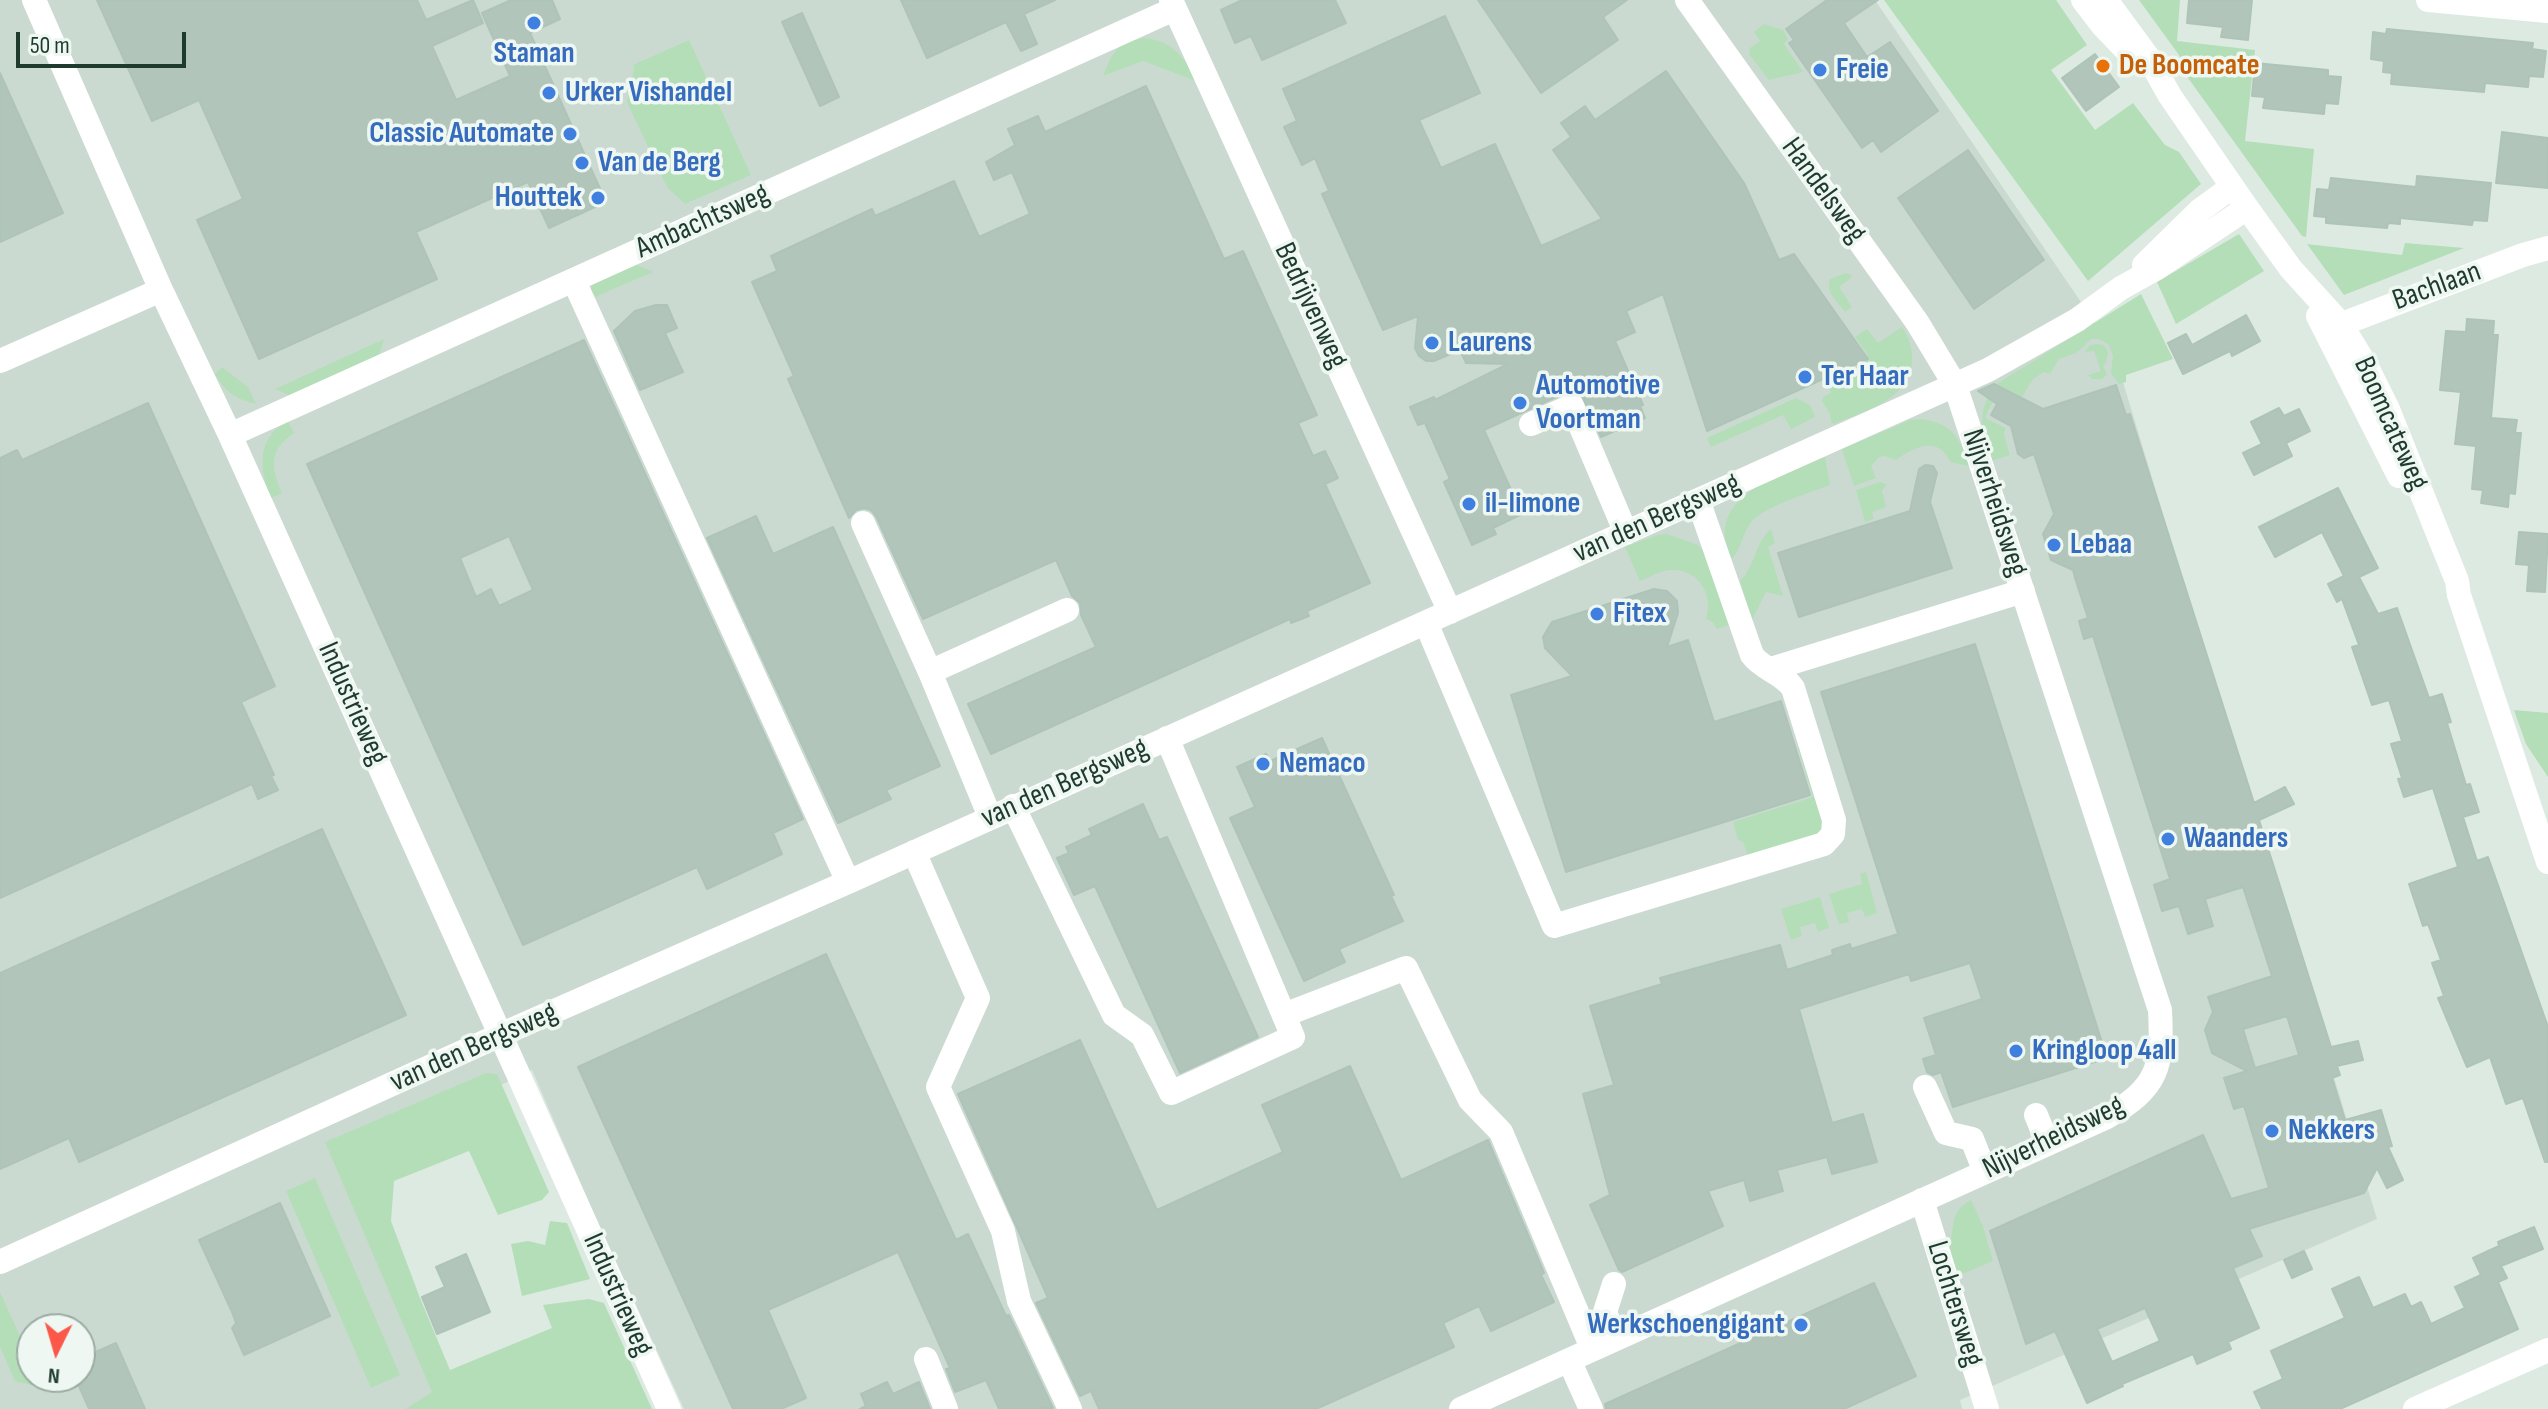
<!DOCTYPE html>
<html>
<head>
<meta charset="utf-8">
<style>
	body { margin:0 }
	#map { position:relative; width:2548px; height:1409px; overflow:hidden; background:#ddeae2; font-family:"Sofia Sans Condensed",sans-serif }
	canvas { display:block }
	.north { position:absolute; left:16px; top:1313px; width:80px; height:80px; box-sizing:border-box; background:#eef7f1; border:2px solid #9baca3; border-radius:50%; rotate:185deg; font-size:22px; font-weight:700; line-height:32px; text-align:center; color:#1e3b2e }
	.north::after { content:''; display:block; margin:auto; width:28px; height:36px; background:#fb584a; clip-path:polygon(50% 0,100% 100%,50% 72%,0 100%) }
	.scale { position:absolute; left:16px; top:32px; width:170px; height:36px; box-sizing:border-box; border:4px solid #1e3b2e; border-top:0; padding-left:10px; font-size:24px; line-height:28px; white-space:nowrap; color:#1e3b2e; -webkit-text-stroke:6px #eef7f1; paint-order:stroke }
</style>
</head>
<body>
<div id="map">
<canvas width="2548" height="1409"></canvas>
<div class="north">N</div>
<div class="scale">50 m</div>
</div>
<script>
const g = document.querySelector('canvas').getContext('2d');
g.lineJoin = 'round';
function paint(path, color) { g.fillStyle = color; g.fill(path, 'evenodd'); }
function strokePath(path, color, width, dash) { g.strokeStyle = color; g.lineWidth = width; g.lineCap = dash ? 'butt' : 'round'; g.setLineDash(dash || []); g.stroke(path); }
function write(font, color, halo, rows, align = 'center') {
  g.font = font + ' "Sofia Sans Condensed",sans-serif'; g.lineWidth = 7; g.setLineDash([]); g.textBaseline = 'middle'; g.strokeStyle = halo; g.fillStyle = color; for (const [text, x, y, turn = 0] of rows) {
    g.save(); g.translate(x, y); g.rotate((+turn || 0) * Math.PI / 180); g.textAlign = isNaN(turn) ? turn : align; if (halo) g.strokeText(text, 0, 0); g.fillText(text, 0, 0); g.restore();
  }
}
paint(new Path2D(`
	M0,0H1875L2113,349L2377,1219L1960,1400L1962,1409H684L597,1221L532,1070L360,1153L455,1409H0ZM32,1329H80V1377H32Z`), '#cbdad1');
paint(new Path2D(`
	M1884,0H2056L2087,45L2051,70L2095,130L2133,103L2165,145L2179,152L2201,184L2088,281Z
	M2139,0H2180L2177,41L2255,50L2245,141L2314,149L2306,237L2302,236L2188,78L2179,55Z
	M1764,24L1783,30L1788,39L1784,44L1803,72L1769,80L1749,54L1750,48L1760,41L1754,32Z
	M1143,38C1172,40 1184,56 1196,81L1143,61L1103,76C1113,52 1115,44 1143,38Z
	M689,40L751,175L685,204L667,187L627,102L634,69L633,65Z
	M2239,234L2264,271L2176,324L2157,282Z
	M2405,243L2464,248L2344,295L2307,244L2402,255Z
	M634,264L653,272L595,297L591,290L592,283Z
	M1846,273L1851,275V278L1839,287L1852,307L1845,312C1838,302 1825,292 1830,279Z
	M2141,294L2173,359L2126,375V382L2119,384L2111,373L2113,356L2109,345C2087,329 2089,348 2073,354C2068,356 2063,357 2059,359L2050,374L2044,372L2033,379L2022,397L2000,386L1985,418L2006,428L2004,434L2010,455L1991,461C1982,429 1975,415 1995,385Z
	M1902,327C1910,338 1913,350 1912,364C1907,401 1864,411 1834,424L1831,422L1830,414L1822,401L1823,397L1831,393L1826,381L1865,363L1868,355L1855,337L1867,329L1878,343Z
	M384,339L379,355L291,396L275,389Z
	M2099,344L2104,345L2108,352L2106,363L2103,366L2107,374L2102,379H2092L2088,375L2101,371L2094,351L2085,352L2090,345Z
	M222,367L248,387L256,404C237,400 224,391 215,374Z
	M1796,398L1810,405L1815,417L1791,429L1783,415L1711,447L1707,438Z
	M1921,419C1953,424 1960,437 1969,466L1950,462C1939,435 1914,447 1896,460L1885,456L1879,457L1871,466L1876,478L1854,486L1842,449L1910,420Z
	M288,421L294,433C268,451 271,467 282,493L271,498C259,470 256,437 288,421Z
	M1825,457L1830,485C1810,493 1760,507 1749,525C1742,536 1741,549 1732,559C1729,552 1725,543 1725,535C1722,490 1792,471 1825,457Z
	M1880,482L1887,484L1882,491L1886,507L1872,512L1874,519L1865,522L1856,490Z
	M1771,529L1775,543L1768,547L1783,596L1766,592L1752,620L1740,581C1755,567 1755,542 1771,529Z
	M1667,534L1698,545L1706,554L1731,624L1717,629L1713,622L1706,619C1714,595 1698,568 1671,570C1659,571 1650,577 1640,581L1625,547L1657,535Z
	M2514,710L2548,713V777L2526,744Z
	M1801,746L1825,823L1822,833L1748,856L1743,842L1738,840L1733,822L1813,797L1798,747Z
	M1866,872L1877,913L1865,917L1862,909L1847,913L1849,922L1839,924L1829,894L1862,884L1860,874Z
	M1820,897L1829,928L1818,932L1815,923L1800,927L1802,936L1791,940L1781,909Z
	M486,1073L497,1074L549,1192L542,1200L498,1215L469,1151L394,1181L391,1221L420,1298L450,1370L552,1328L543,1305L589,1299L604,1303L652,1409H406L432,1392L325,1142Z
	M315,1178L400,1375L371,1388L286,1191Z
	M1971,1200L1983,1226L1993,1261L1955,1277L1947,1248C1958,1228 1946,1213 1971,1200Z
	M550,1221L567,1223L590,1279L522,1296L511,1244L528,1241L545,1245Z
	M0,1292L32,1363V1377H38L43,1388L15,1381L0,1347Z`), '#b4deb8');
const building = new Path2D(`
	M97,0H417L426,20L473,0L483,23L432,46L456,100L510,76L482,13L511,0H552L560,19L530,33L606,202L549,228L528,182L416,232L437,279L259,359L197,220L243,199L199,100L152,121Z
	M901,0H1055L1024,14L1037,44L1021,51L1006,22L927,58Z
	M1242,0H1335L1346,23L1262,60L1251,36L1235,43L1221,10Z
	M1478,0H1627L1603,17L1618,40L1541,93Z
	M1827,0H1878L1844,23L1867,57L1890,42L1938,111L1881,152L1873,140L1862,148L1789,43L1794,40L1786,29Z
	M2189,0H2252L2248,40L2221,37L2223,27L2187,23Z
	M802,13L839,97L820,106L782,22Z
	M1445,16L1480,93L1419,120L1441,168L1495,144L1541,246L1602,219L1553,150L1571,137L1561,123L1585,106L1595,120L1666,71L1744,183L1779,260L1794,254L1868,359L1707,431L1663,294L1626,311L1635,332L1615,341L1643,405L1640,406L1645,418L1601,437L1578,387L1484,430L1522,514L1493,528L1496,534L1472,545L1444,482L1450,479L1425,423L1418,425L1410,407L1434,397L1435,400L1508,364L1466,363L1460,350L1434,361H1426L1419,356L1415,348L1418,316L1383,330L1322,194L1329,191L1315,158L1302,165L1284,127L1297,121L1283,89Z
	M2387,29L2533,43L2532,49L2546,51L2543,77L2529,76L2528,87L2485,83L2484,92L2391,84L2392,73L2383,72L2384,61L2371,59L2373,32L2386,34Z
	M2095,54L2119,87L2086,111L2062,78Z
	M2255,63L2328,70V76L2341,77L2338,104L2325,103L2324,114L2263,108L2265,97L2252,96Z
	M0,73L63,213L0,242Z
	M1146,86L1224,259L1243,251L1317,415L1298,423L1313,456L1325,451L1338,478L1325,484L1370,583L1307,611L1309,616L1291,623L1290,619L991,754L968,704L1096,647L1081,615L1080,603L1072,596L1056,560L923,619L876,516L871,510L864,508L856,510L849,518L788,379L794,376L752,282L777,271L771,256L872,209L875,216L954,181L979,237L1030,214L1012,172L994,180L986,162L1015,145L1008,129L1038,116L1045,132Z
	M2502,132L2548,138V188L2496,183Z
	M1968,150L2044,260L1974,309L1898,198Z
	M2417,176L2491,183L2487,221L2473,220L2472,225L2400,218V224L2388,223L2387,228L2326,223V217L2314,216L2317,189L2329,190L2331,178L2416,187Z
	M656,305H667L677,328L665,333L683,372L640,390L614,331L635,311Z
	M2246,315L2260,341L2232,356L2230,351L2183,374L2168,343L2186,334L2192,345Z
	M2467,319L2494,321L2493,335H2498L2491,418L2517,420L2515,433H2521L2515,494L2509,493L2508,507L2481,503L2483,490L2472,489L2476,446L2455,444L2461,392L2440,390L2446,331L2466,332Z
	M584,340L803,819L773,833L782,854L707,889L697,867L523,945L307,464ZM509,536L533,590L499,606L491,589L476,597L460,558Z
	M1994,384L2043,409L2116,385L2126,415L2130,414L2254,803L2285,787L2294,804L2259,820L2331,1047L2358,1041L2363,1060L2337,1066L2340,1075L2332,1078L2345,1120L2381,1110L2392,1146L2388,1147L2403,1180L2387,1188L2377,1168L2364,1193L2249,1229L2262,1256L2233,1268L2259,1328L2228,1342L2231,1349L2197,1364L2193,1354L2122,1384L2123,1386L2087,1403L2055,1331L2026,1344L1990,1231L2203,1135L2231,1199L2269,1188L2244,1106L2234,1109L2224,1078L2247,1071L2212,1053L2205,1030L2213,1012L2208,997L2272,976L2243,887L2205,899L2213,926L2188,934L2179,906L2162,911L2154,885L2170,879L2093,636L2084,639L2079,621L2088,618L2076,581L2073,570L2051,560L2043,534L2054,514L2034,454L2024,458L2018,454L2011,426L1991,415L1997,404L1978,391ZM2287,1016L2299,1055L2255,1068L2243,1029ZM2145,1308L2160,1341L2112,1362L2097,1329Z
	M148,403L275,686L241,702L274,775L271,776L278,790L258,799L252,784L0,898V458L17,450L22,460Z
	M2279,408L2284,416L2299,409L2310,431L2286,443L2292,456L2254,475L2243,453L2262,444L2251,422Z
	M1925,465L1933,466L1937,473L1930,502L1952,568L1799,617L1778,553L1910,511L1919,469Z
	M2338,488L2378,568L2359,577L2378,614L2397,608L2429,698L2442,694L2451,722L2447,723L2466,785L2470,784L2479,812L2463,817L2477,861L2488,857L2548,1027V1162H2545L2523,1098L2506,1104L2490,1057L2467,1067L2438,998L2444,996L2432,963L2441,960L2428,924L2423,926L2409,884L2458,867L2433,788L2404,797L2398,779L2402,778L2391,744L2402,741L2389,700L2372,705L2352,647L2359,645L2342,599L2337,602L2328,584L2344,576L2322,532L2275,557L2259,527Z
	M756,516L773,554L833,527L940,766L886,790L891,799L838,823L707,538Z
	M2519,532L2548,534L2545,592L2527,591L2529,565L2516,564Z
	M1654,589L1667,591L1677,601L1678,613L1667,647L1688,640L1714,722L1781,701L1810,795L1566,872L1511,695L1572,676L1545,648L1543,637L1552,622Z
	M1975,644L2107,1058L1953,1107L1941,1072L1933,1075L1927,1072L1923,1059L1936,1055L1924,1018L1982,999L1970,963L1911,981L1909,974L1799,1009L1832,1123L1863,1114L1877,1162L1832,1174L1827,1157L1777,1170L1783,1191L1750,1201L1744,1180L1708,1191L1723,1226L1622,1272L1619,1270L1590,1205L1610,1195L1583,1094L1614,1085L1590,1006L1662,984L1660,978L1780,945L1787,970L1833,955L1832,950L1850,944L1851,949L1898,934L1821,692Z
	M1322,738L1394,895L1391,896L1403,921L1339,949L1345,962L1304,981L1230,818L1255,807L1237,767L1266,754L1270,761Z
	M1143,804L1159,840L1167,837L1258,1037L1180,1073L1095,886L1074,895L1057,858L1069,853L1066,847L1092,835L1089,829Z
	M322,829L406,1015L79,1162L69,1138L0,1169V973Z
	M826,954L956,1240L968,1234L1006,1316L1009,1315L1053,1408L999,1409L986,1380L955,1392L946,1369L950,1368L898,1252L768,1310L806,1398L781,1409H733L578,1067Z
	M1080,1040L1157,1210L1283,1152L1262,1105L1350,1066L1401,1180L1488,1140L1544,1273L1541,1275L1554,1302L1491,1331L1479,1306L1443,1323L1454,1347L1316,1409H1099L1091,1391L1080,1396L1036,1303L1048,1298L958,1094Z
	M280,1203L330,1316L244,1355L232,1328L236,1323L232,1312L199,1240Z
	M2534,1227L2543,1249L2501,1266L2507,1278L2498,1282L2518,1329L2340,1409H2262L2254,1392L2283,1379L2271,1351L2345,1318L2332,1289L2359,1277L2373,1308L2405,1294L2411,1307L2421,1302L2431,1324L2465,1308L2455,1287L2481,1275L2473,1258L2499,1246L2498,1242Z
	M2304,1251L2312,1269L2292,1278L2284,1260Z
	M466,1254L490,1312L437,1334L422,1297L445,1287L436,1267Z
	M1874,1283L1916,1376L1844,1409H1606L1605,1404Z
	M116,1343L145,1409H89L75,1377H80V1359Z
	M887,1382L893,1394L919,1382L930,1409H860L866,1406L861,1394Z`);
paint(building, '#b2c5bb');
strokePath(building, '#afc4b8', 2);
strokePath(new Path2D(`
	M34,0L161,290L230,435L669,1409
	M1171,0L1450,612
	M2083,0L2103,26L2130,54
	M2106,0L2148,57L2170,96L2247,208L2291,269L2340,323L2366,365L2387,407L2457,581L2459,595L2548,862
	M2428,0L2548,11
	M2144,265L2199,211L2232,187
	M574,281L848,882
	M2318,316L2399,476
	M2329,329L2523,255L2548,248
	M0,361L161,290
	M1531,424L1572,406L1626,533
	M230,435L1174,9
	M863,523L930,672L990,817
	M1426,623L1554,926L1824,844L1833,834L1834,820L1793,688C1782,672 1763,670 1752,655L1698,500
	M1771,669L2023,591
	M930,672L1067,610
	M1013,806L1114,1015L1142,1035L1171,1093L1293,1037L1167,738
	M914,852L978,998L938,1087L1003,1231L1019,1301L1070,1409
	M1284,1015L1406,968L1470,1100L1501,1132L1592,1348
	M1925,1087L1946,1133L1972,1139L1985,1172
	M2036,1115L2048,1144
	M1922,1200L1987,1409
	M0,1262L500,1035L848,882L1988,370L2077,320L2121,288L2157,268L2247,208
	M1614,1284L1605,1312L1615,1339
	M926,1359L946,1409
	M1569,1360L1591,1409
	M1461,1409L2107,1117C2158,1087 2163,1068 2160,1010L1955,385L1917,322L1687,0
	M2415,1409L2548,1350`), '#fff', 24);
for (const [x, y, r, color] of [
	[534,23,8,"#3f7fe0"],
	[2103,66,8,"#e8710a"],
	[1820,70,8,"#3f7fe0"],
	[549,93,8,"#3f7fe0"],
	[570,134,8,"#3f7fe0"],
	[582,163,8,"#3f7fe0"],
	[598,198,8,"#3f7fe0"],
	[1432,343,8,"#3f7fe0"],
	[1805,377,8,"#3f7fe0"],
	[1520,403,8,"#3f7fe0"],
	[1469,504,8,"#3f7fe0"],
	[2054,545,8,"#3f7fe0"],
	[1597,614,8,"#3f7fe0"],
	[1263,764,8,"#3f7fe0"],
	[2168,839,8,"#3f7fe0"],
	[2016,1051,8,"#3f7fe0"],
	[2272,1131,8,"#3f7fe0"],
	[1801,1325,8,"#3f7fe0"]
]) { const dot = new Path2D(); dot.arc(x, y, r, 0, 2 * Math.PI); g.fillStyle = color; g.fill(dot); strokePath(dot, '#eef7f1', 3); }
write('bold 30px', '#366cbe', '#eef7f1', [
	["Staman",534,54,"center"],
	["Freie",1836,70],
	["Urker Vishandel",565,93],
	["Classic Automate",554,134,"right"],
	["Van de Berg",598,163],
	["Houttek",582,198,"right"],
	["Laurens",1448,343],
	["Ter Haar",1821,377],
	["Automotive",1536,386],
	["Voortman",1536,420],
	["il-limone",1485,504],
	["Lebaa",2070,545],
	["Fitex",1613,614],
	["Nemaco",1279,764],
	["Waanders",2184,839],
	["Kringloop 4all",2032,1051],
	["Nekkers",2288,1131],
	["Werkschoengigant",1785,1325,"right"]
], 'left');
write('bold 30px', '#c56008', '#eef7f1', [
	["De Boomcate",2119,66]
], 'left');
write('30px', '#1e3b2e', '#eef7f1', [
	["Handelsweg",1823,191,54],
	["Ambachtsweg",703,222,-24],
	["Bachlaan",2437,287,-20],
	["Bedrijvenweg",1310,306,65],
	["Boomcateweg",2390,424,66],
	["Nijverheidsweg",1994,503,72],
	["van den Bergsweg",1657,519,-24],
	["Industrieweg",352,704,66],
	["van den Bergsweg",1065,784,-24],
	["van den Bergsweg",474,1048,-24],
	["Nijverheidsweg",2054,1138,-26],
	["Industrieweg",617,1295,66],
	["Lochtersweg",1954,1304,73]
]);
</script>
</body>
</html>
